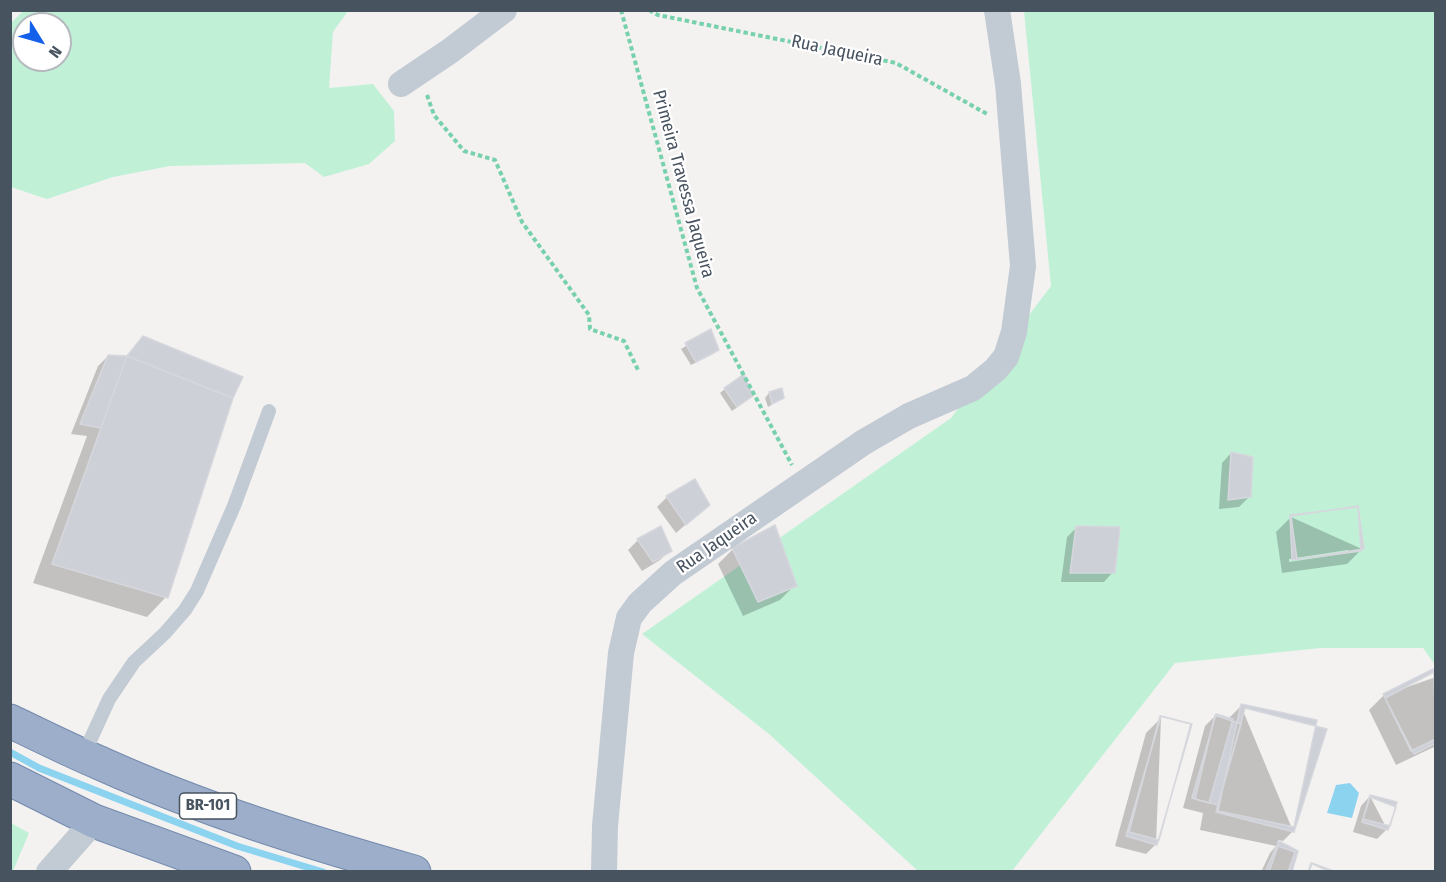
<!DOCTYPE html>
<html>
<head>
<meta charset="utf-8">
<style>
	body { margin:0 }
	#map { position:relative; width:1446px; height:882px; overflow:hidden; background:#f4f2f1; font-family:"Fira Sans Condensed",sans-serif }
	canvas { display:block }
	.frame { position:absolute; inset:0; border:12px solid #485360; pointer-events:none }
	.north { position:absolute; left:12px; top:12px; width:60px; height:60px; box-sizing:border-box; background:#fff; border:2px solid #b6babf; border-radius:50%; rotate:127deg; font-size:16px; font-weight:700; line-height:24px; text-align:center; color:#485360 }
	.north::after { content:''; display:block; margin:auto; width:21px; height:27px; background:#1460eb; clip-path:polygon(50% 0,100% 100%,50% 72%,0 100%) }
</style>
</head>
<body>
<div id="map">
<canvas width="1446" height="882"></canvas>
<div class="frame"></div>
<div class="north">N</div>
</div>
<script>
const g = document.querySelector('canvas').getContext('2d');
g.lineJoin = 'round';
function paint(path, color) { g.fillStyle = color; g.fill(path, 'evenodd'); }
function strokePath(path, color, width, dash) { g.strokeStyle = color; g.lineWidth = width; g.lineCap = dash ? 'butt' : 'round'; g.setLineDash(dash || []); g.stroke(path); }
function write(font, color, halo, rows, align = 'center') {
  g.font = font + ' "Fira Sans Condensed",sans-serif'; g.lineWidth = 4.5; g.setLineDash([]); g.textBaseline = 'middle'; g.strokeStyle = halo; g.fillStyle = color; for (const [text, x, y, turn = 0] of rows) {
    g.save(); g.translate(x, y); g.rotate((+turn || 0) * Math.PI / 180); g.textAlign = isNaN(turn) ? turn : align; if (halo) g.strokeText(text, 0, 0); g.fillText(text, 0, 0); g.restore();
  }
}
paint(new Path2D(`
	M23,11H348L333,32L329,88L373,84L394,111L395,141L369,164L324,177L305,163L170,166L113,177L47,199L11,187V23ZM24,24H60V60H24Z
	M1024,11H1435V665L1423,648H1321L1175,663L1012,871L919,872L769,734L642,634L951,418L1051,286Z
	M11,823L29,833L13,871H11Z`), '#c0f1d7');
paint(new Path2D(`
	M1350,783L1359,793L1352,818L1327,813L1336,785Z`), '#8cd3ef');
paint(new Path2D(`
	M711,331L717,349L713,354L691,365L681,349Z
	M144,338L231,397L166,597L147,617L33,583L87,436L71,434L98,366L108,356L125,357Z
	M725,389L746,401L732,411L720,393Z
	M781,390L783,398L768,407L765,398L769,393Z
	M1231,453L1249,497L1239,507L1219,509L1222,463Z
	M667,497L708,505L676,533L657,507Z
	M1291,517L1362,549L1347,564L1282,573L1276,532ZM1348,550V553L1289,562V559Z
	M1077,527L1113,572L1104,582H1061L1067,537Z
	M638,540L670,551L660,560L642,571L628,550Z
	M733,549L795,585L780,600L743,616L718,564Z
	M1436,677V746L1396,765L1369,710L1384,695Z
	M1241,706L1293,831L1283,841L1279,840L1277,842L1296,852L1290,872H1261L1270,853L1276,846L1200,830L1203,813L1183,808L1205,726L1215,716L1228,719Z
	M1161,718L1156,844L1146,854L1115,846L1146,733Z
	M1370,796L1387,829L1377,839L1353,832L1361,806Z`), '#0003');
strokePath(new Path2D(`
	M10,752L39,768L237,846L323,872`), '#8cd3ef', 7);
const building = new Path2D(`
	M711,329L719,350L696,362L685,343Z
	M143,336L243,377L233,398L127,356Z
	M108,355L127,356L101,428L80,424Z
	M127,356L233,398L168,598L52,564Z
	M744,374L753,396L737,407L724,388Z
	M782,388L784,398L772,404L769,392Z
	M1231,452L1253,457L1251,497L1228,500Z
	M695,479L710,505L686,525L666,496Z
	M1358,506L1364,549L1297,559L1291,516Z
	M1358,507L1361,551L1292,560L1290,515Z
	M775,525L797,586L758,602L732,548Z
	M661,526L672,551L653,562L637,539Z
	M1076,526L1120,527L1115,573H1070Z
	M1433,669L1436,674V739L1411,751L1383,694Z
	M1434,672L1436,743L1414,754L1385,698Z
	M1241,704L1317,720L1294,827L1218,811Z
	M1245,708L1327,729L1294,832L1216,812Z
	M1216,714L1233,719L1209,803L1192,798Z
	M1215,715L1241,724L1218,805L1195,799Z
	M1160,716L1191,724L1159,840L1129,832Z
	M1161,716L1192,724L1157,845L1126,836Z
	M1370,795L1397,802L1390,826L1363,819Z
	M1370,797L1396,807L1388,830L1362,822Z
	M1279,841L1298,851L1292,872H1265Z
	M1278,846L1295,852L1288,872H1269Z
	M1311,863L1330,872H1308Z
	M1312,863L1336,872H1309Z`);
paint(building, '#cdd0d7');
strokePath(building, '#d5d7dd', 1.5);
const trunk = new Path2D(`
	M10,721C41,736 71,751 102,764C202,809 308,842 414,872
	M10,779L94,821L234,872`);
strokePath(trunk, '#738aad', 35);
strokePath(new Path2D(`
	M621,10L697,288L792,465
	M649,10L658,15L896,63L987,114
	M427,95L434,115L464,151L495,160L522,222L589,315L590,329L624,341L639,372`), '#76d1ac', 4, [4.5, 3]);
strokePath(new Path2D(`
	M83,756L109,699L134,662L165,633L185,610L197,591L234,506L269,411`), '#c2cad3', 14);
strokePath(new Path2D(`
	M401,84L450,51L504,10
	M49,872L94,821
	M604,872L605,826L621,653L629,618L640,603L673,573L864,442L909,416L973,388L995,370L1006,357L1014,332L1023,266L1008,84L997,10`), '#c2cad3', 26);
strokePath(trunk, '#9caec9', 33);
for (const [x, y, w] of [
	[208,806,57]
]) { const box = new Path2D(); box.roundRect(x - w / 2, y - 13, w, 26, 4.5); g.fillStyle = '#fff'; g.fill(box); strokePath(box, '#485360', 1.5); }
write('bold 16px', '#485360', null, [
	["BR-101",208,806]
]);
write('18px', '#485360', '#fff', [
	["Rua Jaqueira",837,51,12],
	["Primeira Travessa Jaqueira",683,184,75],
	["Rua Jaqueira",717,543,-35]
]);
</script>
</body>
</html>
